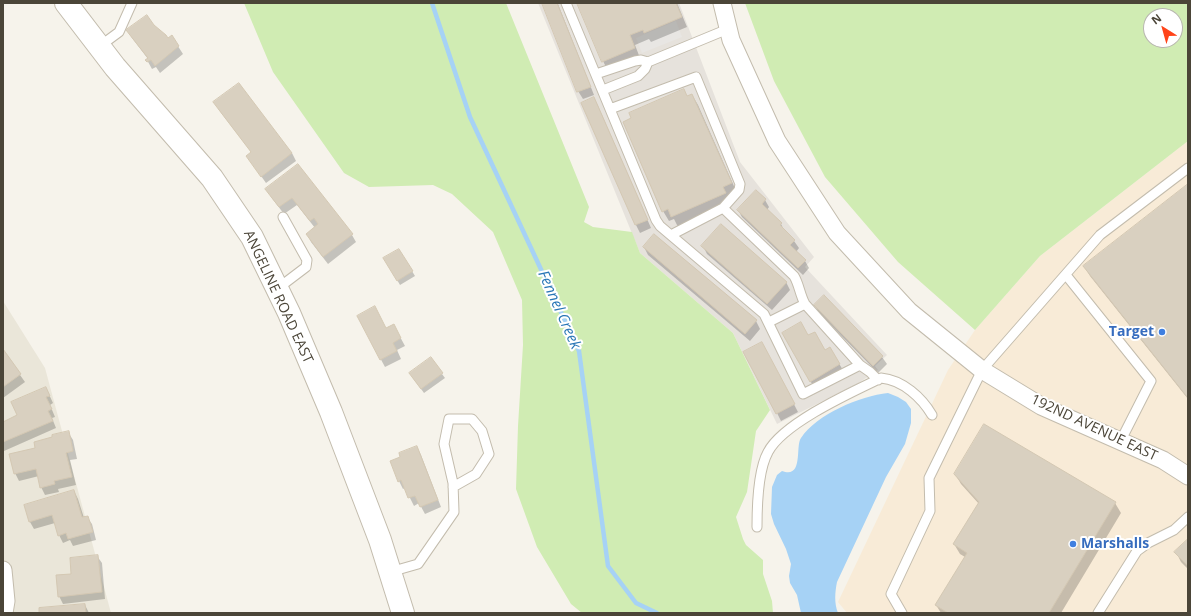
<!DOCTYPE html>
<html>
<head>
<meta charset="utf-8">
<style>
	body { margin:0 }
	#map { position:relative; width:1191px; height:616px; overflow:hidden; background:#f6f3eb; font-family:"Open Sans",sans-serif }
	canvas { display:block }
	.frame { position:absolute; inset:0; border:4px solid #4b4538; pointer-events:none }
	.north { position:absolute; left:1143px; top:8px; width:40px; height:40px; box-sizing:border-box; background:#fff; border:1px solid #b7b5af; border-radius:50%; rotate:323deg; font-size:11px; font-weight:700; line-height:16px; text-align:center; color:#4b4538 }
	.north::after { content:''; display:block; margin:auto; width:14px; height:18px; background:#ff441a; clip-path:polygon(50% 0,100% 100%,50% 72%,0 100%) }
</style>
</head>
<body>
<div id="map">
<canvas width="1191" height="616"></canvas>
<div class="frame"></div>
<div class="north">N</div>
</div>
<script>
const g = document.querySelector('canvas').getContext('2d');
g.lineJoin = 'round';
function paint(path, color) { g.fillStyle = color; g.fill(path, 'evenodd'); }
function strokePath(path, color, width, dash) { g.strokeStyle = color; g.lineWidth = width; g.lineCap = dash ? 'butt' : 'round'; g.setLineDash(dash || []); g.stroke(path); }
function write(font, color, halo, rows, align = 'center') {
  g.font = font + ' "Open Sans",sans-serif'; g.lineWidth = 4; g.setLineDash([]); g.textBaseline = 'middle'; g.strokeStyle = halo; g.fillStyle = color; for (const [text, x, y, turn = 0] of rows) {
    g.save(); g.translate(x, y); g.rotate((+turn || 0) * Math.PI / 180); g.textAlign = isNaN(turn) ? turn : align; if (halo) g.strokeText(text, 0, 0); g.fillText(text, 0, 0); g.restore();
  }
}
paint(new Path2D(`
	M3,301L45,368L111,613H3Z`), '#eae6d9');
paint(new Path2D(`
	M1188,141V613H847L838,602L948,370L975,330L1040,256Z`), '#f8ebd7');
paint(new Path2D(`
	M538,3H679L740,162L814,257L805,267L887,355L875,366L878,370L857,384L777,424L733,333L640,253Z`), '#e6e2dc');
paint(new Path2D(`
	M244,3H506L589,207L584,222L593,227L632,232L640,253L733,333L770,410L756,431L747,492L736,517L743,539L746,545L763,560V574L772,601L773,613H582L571,604L537,547L516,489L518,426L523,345L522,300L493,232L452,194L433,185L369,187L344,173L273,72Z
	M745,3H1188V141L1040,256L975,330L898,262L825,177L774,81ZM1151,16H1175V40H1151Z`), '#d0ecb3');
paint(new Path2D(`
	M676,21L682,37L642,53L636,38Z`), '#e8e6e3');
paint(new Path2D(`
	M888,393L898,397L906,402L911,409V423L905,444L886,477L837,582C835,592 834,603 838,613H801L797,595L790,583L789,576L791,564L786,549L774,524L771,514L772,487L777,475L782,471C804,479 795,446 801,438C817,414 860,396 888,393Z`), '#a6d2f5');
paint(new Path2D(`
	M543,3L558,4L594,95L583,99L578,91Z
	M578,3H677L687,27L651,42L649,39L635,45L640,58L608,71L603,61Z
	M127,30L168,39L172,37L183,54L160,73L156,67L152,69L147,60L148,59L132,38Z
	M692,95L698,105L737,193L731,203L678,227L674,219L669,221L663,211L624,122Z
	M594,98L598,106L651,228L640,233L636,225L583,103Z
	M215,102L292,153L296,161L266,183L247,156L252,153L219,110Z
	M298,165L352,235L356,242L328,264L311,242L307,234L315,228L297,205L284,214L271,197L267,189Z
	M1188,185V399L1090,276L1084,266Z
	M765,200L769,207L767,210L781,224L785,232L794,241L799,248L796,252L805,261L809,268L803,275L742,217L738,210Z
	M703,246L786,282L790,290L772,310L707,254Z
	M644,247L756,321L760,329L750,341L648,255Z
	M399,250L415,276L400,285L385,259Z
	M815,305L882,357L887,364L878,373L819,313Z
	M358,317L398,333L405,346L397,350L401,359L385,367Z
	M783,334L808,336L825,351L830,348L844,372L815,389Z
	M3,351L25,382L3,398Z
	M766,351L798,412L781,421L777,413Z
	M442,374L445,378L424,393L413,378Z
	M46,388L53,403L50,405L55,417L52,418L56,428L4,451L3,423L18,416Z
	M68,432L73,440L77,459L70,460L76,485L58,489L59,492L45,495L41,487L39,476L19,481L15,473L36,449Z
	M417,447L421,455L441,507L425,514L419,503L414,506L405,488L403,489L399,481L402,457Z
	M955,474L1115,503L1121,513L1061,613H941L936,605L965,557L960,554L954,544L979,504L961,484Z
	M74,491L78,499L84,518L87,517L92,524L96,540L73,546L70,540L63,543L59,535L55,523L34,529L30,522Z
	M1188,540V569L1181,562L1176,552Z
	M97,556L102,563L105,599L63,604L59,596L72,574Z
	M85,605L89,613H40Z`), '#0003');
strokePath(new Path2D(`
	M432,3L470,117L579,351L608,566L636,603L657,613`), '#a6d2f5', 4.5);
const building = new Path2D(`
	M542,3H557L591,87L577,92Z
	M577,3H676L682,17L644,33L643,30L630,35L635,48L602,62Z
	M147,15L154,25L166,35L168,38L172,35L179,46L155,66L151,60L147,62L145,60L148,58L126,30Z
	M239,83L292,153L261,177L246,156L251,152L213,102Z
	M684,89L687,96L692,94L732,183L723,187L726,193L671,217L668,209L662,212L623,122L631,118L629,113Z
	M594,97L648,220L635,225L581,103Z
	M298,164L353,234L323,257L306,234L318,224L314,218L310,221L292,198L279,207L265,189Z
	M1188,184V398L1083,266Z
	M756,190L766,199L762,204L782,223L780,225L795,240L790,245L806,260L798,268L737,210Z
	M721,224L787,282L767,304L701,246Z
	M654,234L757,320L745,334L643,247Z
	M399,249L413,271L397,281L383,258Z
	M824,295L883,356L873,366L814,305Z
	M375,306L386,328L394,324L401,338L393,343L397,351L380,360L357,316Z
	M801,322L808,335L815,332L825,350L830,347L840,364L810,382L782,333Z
	M762,342L795,404L776,414L743,352Z
	M3,349L21,374L3,387Z
	M431,357L443,373L421,389L409,373Z
	M46,387L50,396L46,397L52,409L48,411L53,421L3,442V422L17,415L11,402Z
	M984,424L1116,502L1049,613H948L935,605L967,553L953,544L979,502L954,474Z
	M69,431L73,451L66,453L72,477L54,481L55,484L40,488L36,469L14,474L9,454L35,448L34,442L52,437V435Z
	M417,446L438,500L420,507L415,496L408,498L401,480L398,482L390,461L400,457L399,453Z
	M74,490L82,517L88,516L93,532L68,539L66,533L58,536L52,515L29,522L24,505Z
	M1188,539V566L1174,552Z
	M98,555L102,592L58,597L56,575L71,574L70,558Z
	M85,604L86,613H39V608Z`);
paint(building, '#d9d0c0');
strokePath(building, '#d4c8b3', 1);
const service = new Path2D(`
	M566,3C596,75 626,148 656,220L660,226L764,314L803,394L860,365L805,304C800,295 799,284 794,276L723,208L739,190L740,184L696,77L610,109
	M100,46L119,32L132,3
	M596,74L635,61L641,60L648,62L728,29
	M603,90L638,76L645,69L648,62
	M671,235L723,208
	M1066,275L1151,381L1120,442
	M277,289L306,267L307,260L283,217
	M769,322L805,304
	M860,365L870,372L878,380
	M757,527C757,507 758,470 768,452C783,423 852,392 881,378C903,380 922,398 932,415
	M390,572L418,564L454,512L453,483L444,444L449,419H472L482,431L489,454L476,474L453,487
	M902,613L891,594L930,511L929,478L982,370L1100,235L1188,168
	M1098,613L1137,551L1148,543L1174,530L1188,517`);
const minor = new Path2D(`
	M722,3L731,40L777,141L837,233L909,311L982,370L1041,406L1163,460L1188,476
	M3,570L6,601L4,613`);
const tertiary = new Path2D(`
	M66,3L115,67L212,178L252,237L289,313L331,412L380,540L403,613`);
strokePath(service, '#c3bcad', 11);
strokePath(minor, '#c3bcad', 19);
strokePath(tertiary, '#c3bcad', 24);
strokePath(service, '#fff', 9);
strokePath(minor, '#fff', 17);
strokePath(tertiary, '#fff', 22);
for (const [x, y, r, color] of [
	[1162,332,4,"#3f7fe0"],
	[1073,544,4,"#3f7fe0"]
]) { const dot = new Path2D(); dot.arc(x, y, r, 0, 2 * Math.PI); g.fillStyle = color; g.fill(dot); strokePath(dot, '#fff', 1.5); }
write('14px', '#4b4538', '#fff', [
	["ANGELINE ROAD EAST",278,297,65],
	["192ND AVENUE EAST",1094,428,25]
]);
write('bold 14px', '#366cbe', '#fff', [
	["Target",1154,332],
	["Marshalls",1081,544,"left"]
], 'right');
write('italic 15px', '#2976b6', '#fff', [
	["Fennel Creek",559,310,66]
]);
</script>
</body>
</html>
